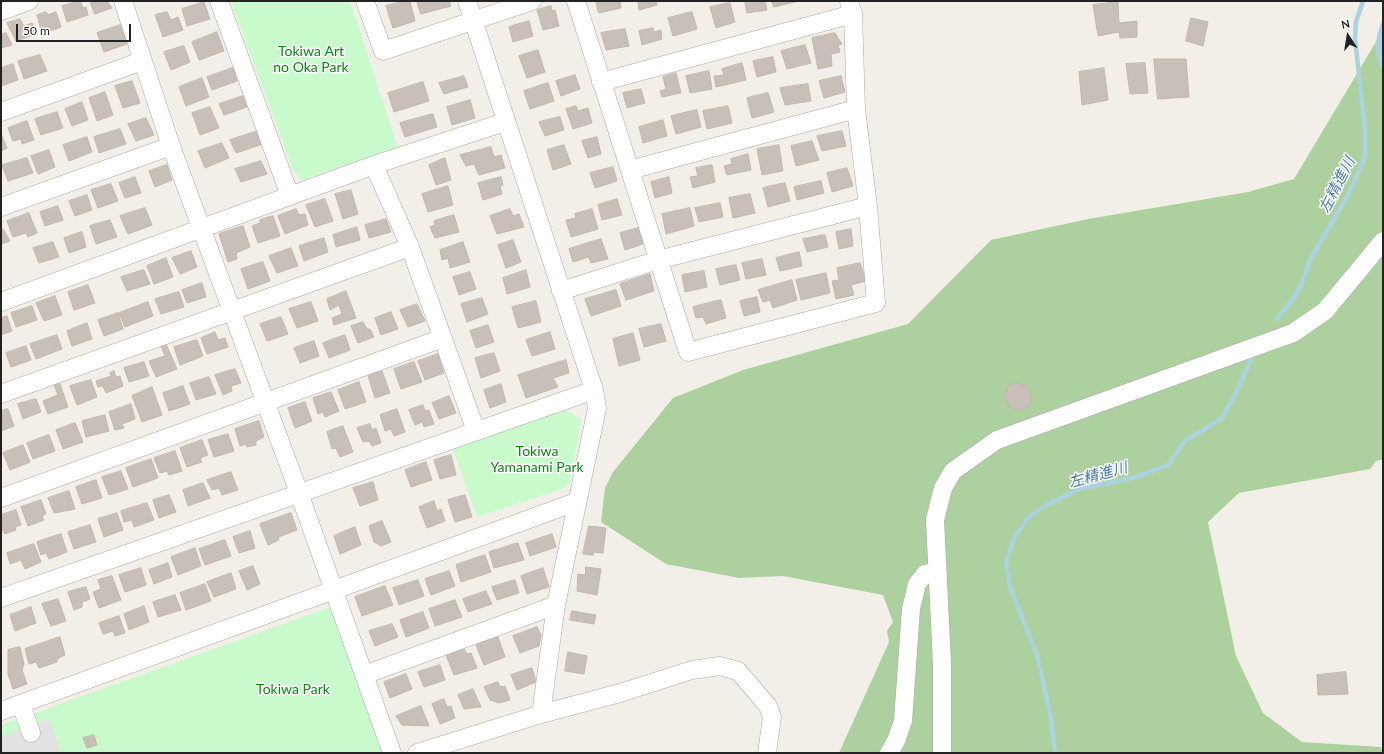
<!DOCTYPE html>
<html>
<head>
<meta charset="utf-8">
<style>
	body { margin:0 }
	#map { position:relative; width:1384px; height:754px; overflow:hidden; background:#f2efe9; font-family:Lato,sans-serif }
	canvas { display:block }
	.frame { position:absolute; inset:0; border:2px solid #222; pointer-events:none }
	.north { position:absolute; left:1328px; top:16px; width:40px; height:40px; -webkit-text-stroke:3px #fff; paint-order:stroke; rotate:348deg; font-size:11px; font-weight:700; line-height:16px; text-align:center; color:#222 }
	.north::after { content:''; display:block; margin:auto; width:14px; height:18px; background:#222; clip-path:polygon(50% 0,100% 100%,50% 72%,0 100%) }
	.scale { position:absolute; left:16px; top:24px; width:115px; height:18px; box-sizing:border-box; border:2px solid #222; border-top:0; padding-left:5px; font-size:12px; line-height:14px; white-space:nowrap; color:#222; -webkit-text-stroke:3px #fff; paint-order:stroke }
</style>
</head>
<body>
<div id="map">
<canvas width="1384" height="754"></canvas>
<div class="frame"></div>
<div class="north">N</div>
<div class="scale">50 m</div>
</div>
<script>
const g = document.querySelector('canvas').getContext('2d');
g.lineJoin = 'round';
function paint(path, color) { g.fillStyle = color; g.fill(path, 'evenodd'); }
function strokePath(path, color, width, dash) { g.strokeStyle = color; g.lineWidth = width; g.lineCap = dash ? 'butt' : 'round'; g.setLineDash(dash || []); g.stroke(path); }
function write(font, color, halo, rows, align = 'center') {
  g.font = font + ' Lato,"Noto Sans JP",sans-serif'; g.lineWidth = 3; g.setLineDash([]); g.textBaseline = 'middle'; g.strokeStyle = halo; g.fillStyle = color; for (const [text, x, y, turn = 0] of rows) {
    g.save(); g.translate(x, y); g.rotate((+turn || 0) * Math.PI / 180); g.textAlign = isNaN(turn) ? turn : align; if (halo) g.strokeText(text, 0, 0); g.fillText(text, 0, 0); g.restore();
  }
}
paint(new Path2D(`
	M1383,30V459L1376,461L1370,469L1239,493L1208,522L1236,656L1263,713L1302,742L1381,747L1383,753H839L889,642L887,631L893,622L883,595L783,576L739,578L666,564L601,522L605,488L613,472L673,398L743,370L908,324L991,240L1088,219L1248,192L1294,179Z`), '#add19e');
paint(new Path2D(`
	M231,1H350L398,148L301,180L293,170Z
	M566,410L581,419L570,482L565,488L477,517L453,449Z
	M331,607L386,753H1V725Z`), '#c8facc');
paint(new Path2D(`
	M49,719L61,753H1V737Z`), '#e2e2e2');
paint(new Path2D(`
	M1383,18V72C1372,52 1375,39 1383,18Z`), '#aad3df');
strokePath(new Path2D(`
	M1277,319L1290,303L1300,288L1311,258L1347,197L1365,157V131L1355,38L1356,22L1363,1
	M1055,753L1051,718L1037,655L1010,587L1006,562L1015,536L1030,516L1048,504L1080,489L1136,477L1168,465L1185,441L1221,419L1234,397L1251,359`), '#aad3df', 4.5);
const building = new Path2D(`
	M80,1L83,8L86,7L88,15L67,22L62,6Z
	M90,1H107L112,8L95,14Z
	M404,1H410L415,21L393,28L386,6Z
	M417,1H449L451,6L421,14Z
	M596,1H620L621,8L599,13Z
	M643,1H656L657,5L639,10L638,2Z
	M745,1H765L767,10L747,13Z
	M772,1H799L774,7Z
	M204,2L210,19L187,26L182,9Z
	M1118,2L1119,23L1137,21V37L1120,38L1119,32L1098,36L1093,5Z
	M730,3L735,22L716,28L710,7Z
	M551,6L552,11L555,10L559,26L543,30L537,10Z
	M46,12L48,15L56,12L61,27L42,34L37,15Z
	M167,12L171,20L178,17L183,30L163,37L155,15Z
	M692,12L697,29L673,36L668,18Z
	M1191,18L1208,22L1203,46L1186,41Z
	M20,19L24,26L32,23L37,34L16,41L7,23Z
	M529,21L533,36L513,42L509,27Z
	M123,24L130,43L104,52L97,33Z
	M653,28L654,32L661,30L662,39L642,45L639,31Z
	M625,29L629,46L606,50L601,33Z
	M217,32L224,51L199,60L192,42Z
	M6,33L12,45L1,48V35Z
	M835,33L842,44L838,45L840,52L831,54L832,66L818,69L812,38Z
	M805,45L811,63L787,69L781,51Z
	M184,46L190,62L171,70L164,52Z
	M538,50L545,72L527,78L519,56Z
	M40,55L47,71L24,79L18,61Z
	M773,57L776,72L757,77L753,61Z
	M1154,59H1186L1189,97L1158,99Z
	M742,63L746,80L716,87L714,76L724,75L722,69Z
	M1145,63L1148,93L1130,94L1126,64Z
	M13,64L18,80L1,86V68Z
	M233,68L237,81L212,90L207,77Z
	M1104,68L1108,100L1082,105L1079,72Z
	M709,71L712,89L690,93L686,76Z
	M676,73L681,93L662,97L660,91L666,89L663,77Z
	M575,75L580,89L561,96L556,81Z
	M464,76L468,87L444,94L439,83Z
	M841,76L845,92L824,98L819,81Z
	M202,78L209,97L186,106L179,87Z
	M132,81L140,103L123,108L115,86Z
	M423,82L429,101L394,112L388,93Z
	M548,83L554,101L530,109L524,91Z
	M808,84L811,101L785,105L780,88Z
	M641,89L645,103L627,108L623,93Z
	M105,92L113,115L97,121L89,98Z
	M768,93L774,112L752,118L747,98Z
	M243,96L247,107L224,115L219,104Z
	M470,100L475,118L452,125L447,107Z
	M82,102L88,120L72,126L65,109Z
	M576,106L578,111L588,108L592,123L573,129L566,109Z
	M728,106L732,123L707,129L703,111Z
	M210,107L219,128L200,135L192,113Z
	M697,110L701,127L676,134L671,116Z
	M57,112L63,128L41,135L35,119Z
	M433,114L437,127L405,137L400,123Z
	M560,117L564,130L545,136L539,122Z
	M146,118L154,135L136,141L128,124Z
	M663,120L667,136L643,143L639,127Z
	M27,121L34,140L22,144L21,139L13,141L8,128Z
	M120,129L126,144L99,153L94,137Z
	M258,131L263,144L236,153L230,140Z
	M842,131L846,146L822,151L817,136Z
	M1,134L7,148L1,151Z
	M87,137L92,152L69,161L63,145Z
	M597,137L601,154L588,158L582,141Z
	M812,141L819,160L796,166L791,146Z
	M222,143L229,158L205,168L198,151Z
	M564,145L571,164L553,170L547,150Z
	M779,145L783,171L762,175L757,149Z
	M491,147L494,157L501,155L505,168L479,175L474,164L466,166L460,155Z
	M49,150L55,167L38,174L31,156Z
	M748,154L751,170L727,175L724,166L732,164L731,159Z
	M27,158L33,173L8,181L2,165Z
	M445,158L451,180L436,185L429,165Z
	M261,161L267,174L241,182L235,169Z
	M167,165L172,180L155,187L149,171Z
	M712,165L715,182L693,188L690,177L698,176L696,168Z
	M613,167L617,181L595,188L590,173Z
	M847,168L853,186L832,192L827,173Z
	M135,177L141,193L125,198L119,183Z
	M501,177L503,185L500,186L502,194L483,200L478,183Z
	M669,177L672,193L655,198L651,182Z
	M821,181L824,193L797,200L794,187Z
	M785,183L790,201L768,207L763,188Z
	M111,184L118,201L98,208L91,190Z
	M448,186L453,205L428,212L422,194Z
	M351,190L358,214L343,219L335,194Z
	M750,194L755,213L733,218L729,198Z
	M87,195L92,210L75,216L69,201Z
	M325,199L333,221L315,227L306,205Z
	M617,199L622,215L602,220L598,205Z
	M720,203L723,217L699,222L695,208Z
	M58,206L63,220L45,226L40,212Z
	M145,208L152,225L128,234L120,216Z
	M690,208L694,226L666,234L662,214Z
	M296,209L299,215L305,214L308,225L285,234L278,216Z
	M510,209L513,216L519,214L524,227L497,234L490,216Z
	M592,209L598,229L571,237L566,220L576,218L575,214Z
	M29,213L37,233L28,237L26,233L13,237L7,221Z
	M454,215L459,232L435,238L430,227L435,225L434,221Z
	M273,216L280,236L258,243L252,226L260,223V220Z
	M386,219L391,232L369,238L365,225Z
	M110,220L117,237L96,244L90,226Z
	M243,226L250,247L236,253L237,259L228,262L219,234Z
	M357,227L360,240L336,247L333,235Z
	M638,228L643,244L625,250L620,233Z
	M1,229H3L10,241L1,244Z
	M851,229L853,246L839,249L836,232Z
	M82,232L86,247L69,253L64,238Z
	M825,235L828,247L807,252L803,239Z
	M324,238L328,252L304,261L299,246Z
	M601,239L608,259L591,263L589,257L573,262L569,249Z
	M513,240L521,262L506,268L498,245Z
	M53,242L59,257L39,263L33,248Z
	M463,242L470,262L450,268L448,258L442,260L440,250Z
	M291,248L298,266L277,273L269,256Z
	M191,251L197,267L180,274L172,258Z
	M799,252L802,266L780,271L776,258Z
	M166,258L173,277L154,284L147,266Z
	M762,259L766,275L746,279L742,263Z
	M263,262L270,281L248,289L241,269Z
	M860,263L866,281L851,285L854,295L836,299L832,281L839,280L837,268Z
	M736,265L740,280L720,285L716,269Z
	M144,270L150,284L127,291L121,277Z
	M526,270L530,287L507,294L503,278Z
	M704,271L707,287L685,292L682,275Z
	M470,272L476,289L459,295L453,277Z
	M826,273L830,293L801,300L796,280Z
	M650,274L654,291L626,300L620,284Z
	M792,280L797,300L773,308L770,300L763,302L758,290Z
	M202,283L206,297L187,303L182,290Z
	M88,285L95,303L74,310L68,292Z
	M616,290L621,306L591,316L585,299Z
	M346,291L356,318L334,325L332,318L342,314L339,305L330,310L327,299Z
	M179,292L184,307L161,314L155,299Z
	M55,296L62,315L44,321L36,303Z
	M757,297L760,312L744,316L740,301Z
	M482,298L488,314L467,322L461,304Z
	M721,300L726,318L706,324L703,317L696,318L693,307Z
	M536,301L541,322L518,328L512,307Z
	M148,302L153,316L125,327L119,313Z
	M311,302L318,321L297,328L289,309Z
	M417,304L425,321L408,327L400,310Z
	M32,306L37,320L16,327L11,313Z
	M391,312L398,329L381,335L375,318Z
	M118,313L123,329L104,336L98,320Z
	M7,316L12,331L1,335V318Z
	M281,317L288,334L267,341L260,324Z
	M363,322L367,329H370L374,337L358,343L351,326Z
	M87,323L92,339L72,346L67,331Z
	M661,324L666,341L644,347L639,329Z
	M488,325L494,342L476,348L470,331Z
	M215,332L218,340L225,338L228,347L207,354L201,338Z
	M550,332L555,349L532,356L526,340Z
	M633,333L640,360L619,366L613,339Z
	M57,335L62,349L36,359L30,344Z
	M345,335L350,350L329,358L323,343Z
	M197,340L203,356L180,365L174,347Z
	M314,341L319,356L300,363L294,348Z
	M166,344L177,369L156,377L149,361L165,356L161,346Z
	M26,346L31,360L11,367L6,353Z
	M494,353L500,371L481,378L475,358Z
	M438,354L444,373L425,380L418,361Z
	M566,360L569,373L553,378L558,387L526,398L518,375Z
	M144,362L149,376L129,382L124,368Z
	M414,362L422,382L401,389L394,369Z
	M235,369L241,383L231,386L232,391L223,395L215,375Z
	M114,371L116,377L120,376L123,386L106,393L103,386L98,387L96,381L111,376L110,373Z
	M382,371L390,393L375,398L368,376Z
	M209,377L216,394L196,400L190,383Z
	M91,380L97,397L77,405L70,386Z
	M359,382L366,402L345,409L338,390Z
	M1018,383L1027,386L1032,399L1029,407L1017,410L1009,407L1004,397L1008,386Z
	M60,384L68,407L48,414L43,401L58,395L54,385Z
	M501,384L506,402L490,408L484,390Z
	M183,386L190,404L169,411L163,393Z
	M152,387L162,415L142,422L132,396Z
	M331,392L339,411L325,417L323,412L318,414L313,398Z
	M449,396L456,413L439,419L432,403Z
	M36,399L41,412L23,419L18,404Z
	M305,402L312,421L295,428L288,408Z
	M131,404L135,419L122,424L124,428L115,430L109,412Z
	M423,405L425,411L429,410L434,424L424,427L422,422L415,425L409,410Z
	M8,409L14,426L1,431V411Z
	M397,409L405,432L394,436L391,429L385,431L380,415Z
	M105,415L109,431L86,437L82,421Z
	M259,421L264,437L256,441V445L247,447L246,444L240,446L235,429Z
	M75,423L83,442L63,449L56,430Z
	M370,424L372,430L376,428L381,443L372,446L369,441L363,442L357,428Z
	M343,426L353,452L340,457L336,448L332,449L327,432Z
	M228,434L234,451L214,457L208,440Z
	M49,435L55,451L33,459L27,443Z
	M202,440L208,455L200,458L202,462L187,467L180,448Z
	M23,445L30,462L10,470L3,453Z
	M175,451L182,471L169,475L167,471L160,473L154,458Z
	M451,455L456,475L440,479L434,460Z
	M151,459L158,478L133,487L126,468Z
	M426,462L432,480L411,487L405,470Z
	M121,471L128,489L109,495L102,477Z
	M231,472L238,490L222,495L219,488L212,490L207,480Z
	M96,480L102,498L82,504L76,487Z
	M373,482L378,500L360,506L353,488Z
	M203,483L210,498L188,506L183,490Z
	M69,491L75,509L54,513L48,498Z
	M169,495L176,512L159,518L153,500Z
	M465,495L472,517L455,522L448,500Z
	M41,500L46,514L42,516L44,520L28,526L21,507Z
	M434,501L437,511L441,509L445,521L427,528L419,507Z
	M147,503L154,520L134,527L132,520L124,522L121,511Z
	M16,510L21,525L15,527L16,530L5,534L1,528V515Z
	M117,513L123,530L104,537L98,519Z
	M291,513L297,530L278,537L279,540L268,545L260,524Z
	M382,521L391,542L381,546L374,542L369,526Z
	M90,525L96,542L74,549L68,532Z
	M589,526L606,528L603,553L594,552L593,555L583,554Z
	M355,527L361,545L340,554L334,536Z
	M250,531L255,548L239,553L233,537Z
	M61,534L67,552L49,559L46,553L41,555L37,542Z
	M552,534L556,547L530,556L526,543Z
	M225,540L231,556L205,565L199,549Z
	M518,543L524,560L494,568L489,552Z
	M34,544L41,562L25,569L21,560L10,564L7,553Z
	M195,548L201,566L178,575L171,557Z
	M485,555L491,572L461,582L456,565Z
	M168,563L172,577L154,584L149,570Z
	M253,566L260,584L247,590L239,571Z
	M586,567L601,569L597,595L577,591L578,574L585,575Z
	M141,568L146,585L125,592L119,575Z
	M543,568L549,587L527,594L521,576Z
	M449,571L455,586L431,595L425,579Z
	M231,573L236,589L214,597L207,582Z
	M112,576L121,600L99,608L93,592L101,589L98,580Z
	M418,580L424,596L399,605L393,588Z
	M515,580L519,593L497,600L492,587Z
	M205,584L211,601L186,610L180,593Z
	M385,586L393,605L362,616L355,597Z
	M86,587L90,599L82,602V607L74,610L68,592Z
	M486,591L492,604L468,612L463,599Z
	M175,595L181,610L158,617L153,602Z
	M58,599L66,621L51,626L42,604Z
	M455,600L462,617L435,626L429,609Z
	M144,606L149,622L129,630L124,614Z
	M31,607L36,623L15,631L10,615Z
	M572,611L596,615L594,624L570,620Z
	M423,612L429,628L406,637L400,620Z
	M119,616L125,633L115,636L113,631L103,634L99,623Z
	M392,624L398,637L375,646L369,631Z
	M537,627L541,635L539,646L520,653L513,636Z
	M60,637L65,655L57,659V662L39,668L36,662L29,664L25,649Z
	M498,637L505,657L484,665L476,645Z
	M20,647L24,664L22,670L27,684L13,689L8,674V650Z
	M464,649L467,654L471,653L477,668L454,675L446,655Z
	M568,652L587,656L584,674L565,671Z
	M440,665L445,680L424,687L418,672Z
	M532,668L536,682L517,690L511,675Z
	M1346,672L1348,694L1318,695L1317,675Z
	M406,674L412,689L390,698L384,682Z
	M498,682L500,687L505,686L510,700L499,703L490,700L484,687Z
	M473,689L481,707L464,709L458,695Z
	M444,699L447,707L451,706L455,718L440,724L432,704Z
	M421,706L429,726L402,725L396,716Z
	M94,735L97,745L87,748L83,738Z`);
paint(building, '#c7bfb8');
strokePath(building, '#c4b6ab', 1);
const minor = new Path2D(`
	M123,1L171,146L299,493L392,753
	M219,1L290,196
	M365,1L383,51L532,1
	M576,1L688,352L876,303L868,206L856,109L853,14L849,1
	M1,11L29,1
	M601,82L853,14
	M1,112L142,61
	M374,165L410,247L476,431
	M630,170L856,109
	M1,207L171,146
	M561,291L658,260L868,206
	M1,302L374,165L505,122
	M1,394L410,247
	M1,498L443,338
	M1,598L594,390
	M364,675L556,605
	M21,704L31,733
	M1,711L576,502
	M541,714L620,693L692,670L720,666L738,671L768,706L772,717L767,753
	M417,753L541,714L556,605L597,408L594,390L467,1
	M889,753L896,741L903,721L911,609L917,584L925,574L937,572
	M942,753V664L935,520L943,488L953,471L997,440L1293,333L1325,311L1383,241`);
strokePath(minor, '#a9a9a9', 19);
strokePath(minor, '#fff', 18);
write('14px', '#0c8416', '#fff', [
	["Tokiwa Art",311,51],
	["no Oka Park",311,67],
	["Tokiwa",537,451],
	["Yamanami Park",537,467],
	["Tokiwa Park",293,689]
]);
write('italic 15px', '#4a7aab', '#fff', [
	["左精進川",1337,185,-63],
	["左精進川",1098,475,-15]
]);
</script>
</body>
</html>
